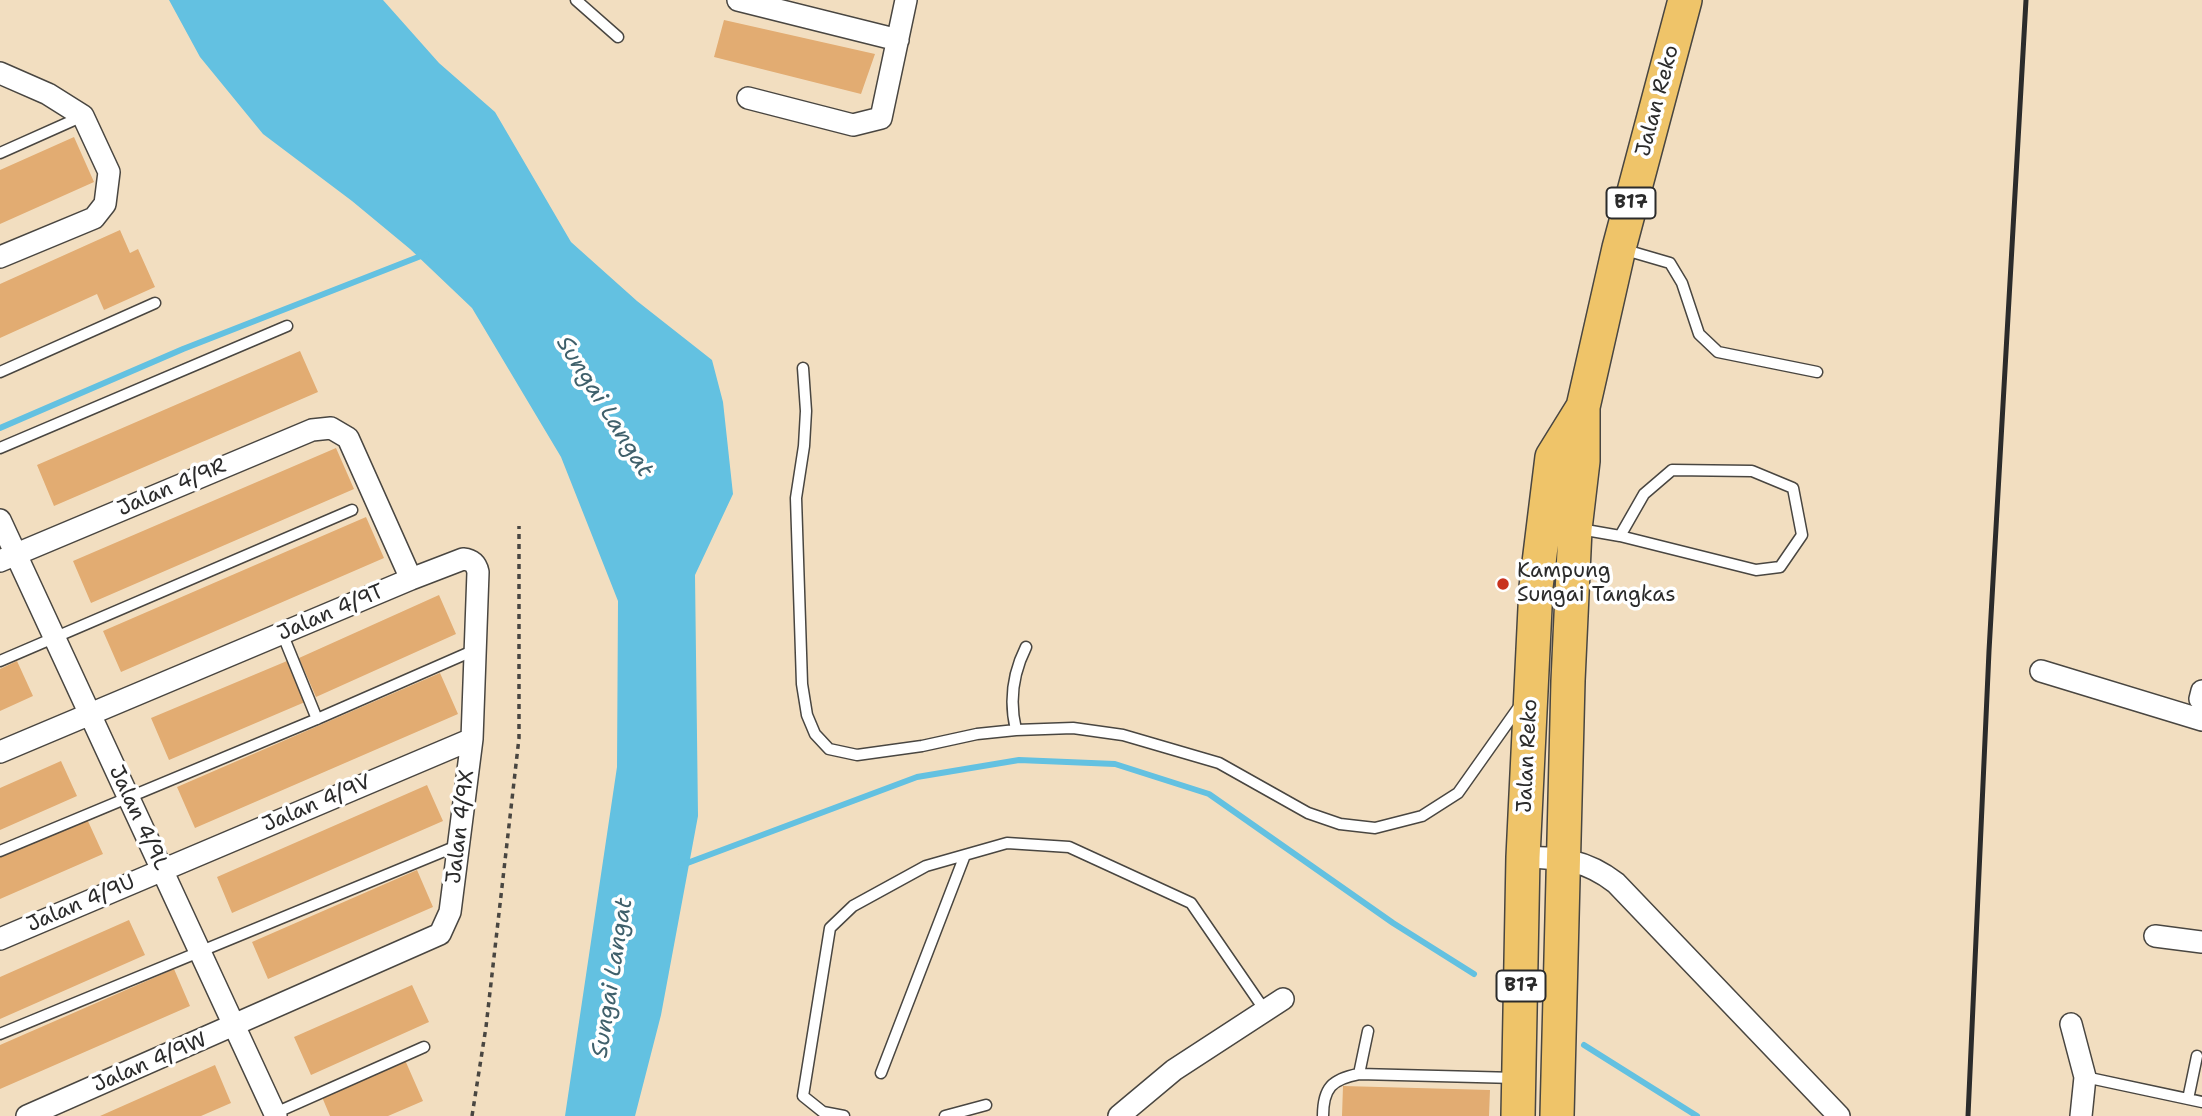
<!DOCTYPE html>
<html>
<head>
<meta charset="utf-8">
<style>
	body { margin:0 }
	canvas { display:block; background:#f2dec0 }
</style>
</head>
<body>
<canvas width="2202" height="1116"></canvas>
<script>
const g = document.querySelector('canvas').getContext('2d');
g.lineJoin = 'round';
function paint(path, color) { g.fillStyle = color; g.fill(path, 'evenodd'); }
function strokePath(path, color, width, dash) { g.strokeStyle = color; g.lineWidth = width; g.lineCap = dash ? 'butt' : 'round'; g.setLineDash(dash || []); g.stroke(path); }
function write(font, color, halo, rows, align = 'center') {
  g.font = font + ' "Shantell Sans",sans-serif'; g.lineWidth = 7; g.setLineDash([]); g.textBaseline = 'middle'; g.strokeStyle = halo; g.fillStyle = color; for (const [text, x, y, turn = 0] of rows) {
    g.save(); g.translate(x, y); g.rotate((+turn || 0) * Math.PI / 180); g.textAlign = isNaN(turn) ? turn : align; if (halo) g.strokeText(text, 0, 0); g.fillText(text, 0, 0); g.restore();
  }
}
paint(new Path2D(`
	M169,0H383L439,63L495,112L571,242L637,301L712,360L723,402L733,494L695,575L698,816L661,1015L635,1116H565L617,767L618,601L561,457L472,308L410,249L352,201L263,134L200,57Z`), '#63c1e1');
strokePath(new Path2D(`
	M0,428L183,349L426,254
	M682,865L917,777L1019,760L1115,764L1209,794L1393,923L1474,974
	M1584,1045L1697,1116`), '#63c1e1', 6);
paint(new Path2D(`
	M724,20L875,54L861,94L714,57Z
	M74,137L94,182L0,224V170Z
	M120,230L130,253L138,249L155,287L104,310L97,294L0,338V284Z
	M300,351L318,392L54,506L37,465Z
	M336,448L354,489L91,603L73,561Z
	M366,517L384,558L121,672L103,631Z
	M439,595L456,634L316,697L299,658Z
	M17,661L33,696L0,711V669Z
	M287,661L305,702L169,760L151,718Z
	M440,673L458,714L195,828L177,787Z
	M61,761L77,796L0,830V788Z
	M427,785L443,821L232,913L217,877Z
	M87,819L103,854L0,899V857Z
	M417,870L433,907L268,979L252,942Z
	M129,920L145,955L0,1019V977Z
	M174,969L190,1006L0,1089V1045Z
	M412,985L429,1022L311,1075L294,1037Z
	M405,1060L423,1101L388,1116H330L322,1097Z
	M215,1065L231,1103L201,1116H100Z
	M1343,1086L1490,1090L1489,1116H1342Z`), '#e2ac72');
const service = new Path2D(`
	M576,0L618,37
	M0,153L83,116
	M1622,249L1670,263L1682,283L1699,334L1718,352L1817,372
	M803,368L806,411L804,446L796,498L802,684L807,715L815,734L829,749L857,755L922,746L977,734L1016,730L1073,728L1123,735L1219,763L1308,813L1340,824L1375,828L1422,816L1458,793L1521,704
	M0,372L155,303
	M0,448L287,326
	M1580,529L1620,536L1756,570L1780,567L1802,535L1793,488L1752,471L1672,470L1644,494L1620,536
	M282,633L317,719
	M0,661L352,510
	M1016,730C1009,701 1013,673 1026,647
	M0,851L317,719L477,649
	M0,1034L459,845
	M881,1073L965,855
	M1359,1074L1368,1031
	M2085,1077L2202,1102
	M2188,1099L2197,1056
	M273,1114L424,1047
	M844,1116L823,1112L803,1096L830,928L853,906L926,866L1007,843L1069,847L1191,903L1266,1012
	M945,1116L986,1105
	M1323,1116C1323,1088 1332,1079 1359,1074L1516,1078`);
const minor = new Path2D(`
	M738,0L898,40
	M0,73L48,94L83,116L109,172L105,204L94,218L0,257
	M748,98L853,125L881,118L906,0
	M0,520L276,1116
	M0,561L312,430L331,428L348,438L411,579L0,752
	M2041,671L2202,720
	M2200,699L2202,691
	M1523,857C1561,858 1585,859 1616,883L1839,1116
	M2155,936L2202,942
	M0,939L472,739
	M2071,1024L2085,1077L2081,1116
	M27,1116L440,934L450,912L472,739L478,572C476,563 472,560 463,559L411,579
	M1119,1116L1174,1070L1283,999`);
const primary = new Path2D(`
	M1518,1116L1523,857L1536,587L1552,457L1583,407
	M1557,1116L1568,681L1575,529L1583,461V407L1619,248L1685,0`);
strokePath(service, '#494641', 13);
strokePath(minor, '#494641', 24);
strokePath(primary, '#494641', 36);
strokePath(new Path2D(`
	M472,1116L486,1027L519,738V526`), '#494641', 3.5, [5, 5]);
strokePath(service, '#fff', 10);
strokePath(minor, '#fff', 21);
strokePath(primary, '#efc469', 33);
strokePath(new Path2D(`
	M1968,1116L1989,651L2026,0`), '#2b2b2b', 5);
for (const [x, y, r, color] of [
	[1503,584,7,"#c8321e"]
]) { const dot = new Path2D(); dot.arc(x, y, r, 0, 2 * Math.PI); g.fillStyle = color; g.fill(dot); strokePath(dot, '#fff', 2.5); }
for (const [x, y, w] of [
	[1631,203,49],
	[1521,986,49]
]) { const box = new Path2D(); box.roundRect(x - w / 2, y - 15.5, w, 31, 5); g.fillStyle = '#fff'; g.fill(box); strokePath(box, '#2b2b2b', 2); }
write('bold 19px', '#2b2b2b', null, [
	["B17",1631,203],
	["B17",1521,986]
]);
write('21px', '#2b2b2b', '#fff', [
	["Jalan Reko",1658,101,-75],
	["Jalan 4/9R",172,488,-23],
	["Jalan 4/9T",331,613,-23],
	["Jalan Reko",1528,756,-87],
	["Jalan 4/9V",317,804,-23],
	["Jalan 4/9L",138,818,65],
	["Jalan 4/9X",461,827,-83],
	["Jalan 4/9U",81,904,-23],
	["Jalan 4/9W",150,1063,-23]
]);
write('21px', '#2b2b2b', '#fff', [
	["Kampung",1517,572],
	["Sungai Tangkas",1517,596]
], 'left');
write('italic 23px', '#3f606b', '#fff', [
	["Sungai Langat",604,407,58],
	["Sungai Langat",613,978,-81]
]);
</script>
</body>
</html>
